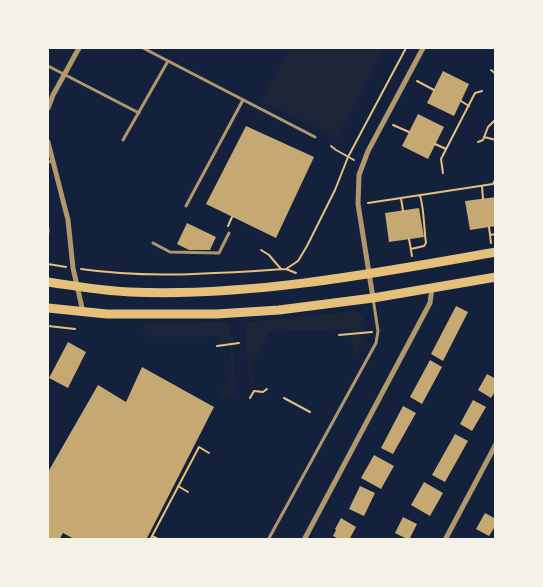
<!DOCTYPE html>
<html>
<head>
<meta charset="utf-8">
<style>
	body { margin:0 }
	#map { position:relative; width:543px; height:587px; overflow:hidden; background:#14213d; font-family:Rubik,sans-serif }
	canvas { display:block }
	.frame { position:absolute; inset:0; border:49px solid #f6f1e7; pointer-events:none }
</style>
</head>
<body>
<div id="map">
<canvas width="543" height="587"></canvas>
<div class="frame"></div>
</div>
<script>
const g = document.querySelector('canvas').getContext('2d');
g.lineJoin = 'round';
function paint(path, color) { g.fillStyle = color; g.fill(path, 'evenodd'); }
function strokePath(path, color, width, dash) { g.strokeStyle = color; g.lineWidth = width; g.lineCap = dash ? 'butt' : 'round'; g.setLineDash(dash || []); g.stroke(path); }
paint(new Path2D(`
	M290,48H384L337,138L261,101Z
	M356,311L363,316L365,336L354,359L351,329L270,331L251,366L253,391L251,390L245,332L248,322Z
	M227,322L231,331L236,388C232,394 229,399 220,396L232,374L230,345H221L219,336L151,337L145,335L142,331L147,323Z`), '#1d2539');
paint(new Path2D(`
	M443,71L469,84L454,116L427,103Z
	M418,114L444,127L428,159L402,146Z
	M246,126L314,157L276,238L206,204Z
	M496,197V226L470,230L465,201Z
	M419,208L424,237L389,242L385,213Z
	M187,223L216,237L210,250H189L177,244Z
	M456,306L468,312L443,361L431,354Z
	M68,342L86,352L68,388L49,378Z
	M430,360L442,367L422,404L410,397Z
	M142,367L214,407L146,540H76L63,533L59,540H48V472L98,385L126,402Z
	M487,374L496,379V390L491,398L478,390Z
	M473,400L486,407L472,431L460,424Z
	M403,406L416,413L393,454L381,448Z
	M455,434L468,441L445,482L432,475Z
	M374,455L394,466L381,489L361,478Z
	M424,482L443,493L430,516L411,505Z
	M360,486L375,493L364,516L349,509Z
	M485,513L496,519V525L489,536L476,529Z
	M403,517L417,524L409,540L395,533Z
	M341,518L356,527L349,540H340L333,536L336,530L335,529Z`), '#c6a872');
strokePath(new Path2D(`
	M491,70L496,74
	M417,81L434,90
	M461,101L469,106
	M393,125L409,132
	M484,137L496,140
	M478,142L483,140L488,127L496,119
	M435,144L446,149
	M331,146L336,150L354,160
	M443,173L441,159L475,93L482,91
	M482,186L483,199
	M401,198L403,211
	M368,203L493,184L496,178
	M228,226L232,217
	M489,227L491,243
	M490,235L496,234
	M409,239L412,256
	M411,249L424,246L426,243C424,230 424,207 420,196
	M261,250L269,255L281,269
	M48,264L66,267
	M81,269C149,279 217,273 286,269L298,261L307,246L335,190L348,157L406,48
	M286,269L296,273
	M48,326L75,329
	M339,335L372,332
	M217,346L239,343
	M250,398L254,391L263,392L267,389
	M284,398L310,412
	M178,486L188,492
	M152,536L160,540
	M150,540L199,447L209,453`), '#e5c07b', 2);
strokePath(new Path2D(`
	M143,48L315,137
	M48,66L139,113
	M123,140L168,61
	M48,162L53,161
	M186,206L243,100
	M48,229V232
	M153,243L170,252L219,253L229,233
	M268,540L376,343L378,331L373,298`), '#b1986c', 3);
strokePath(new Path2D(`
	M48,108L53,95L79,48
	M48,142L68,220L73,268L83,312
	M373,298L358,204L359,175L368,151L423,48
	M304,540L430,303L432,288
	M445,540L496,444`), '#b1986c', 5);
strokePath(new Path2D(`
	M48,282C75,286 102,291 130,292C251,297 377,273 496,252
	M48,308L107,314H217L279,310L373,298L496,277`), '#e5c07b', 9);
</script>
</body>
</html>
